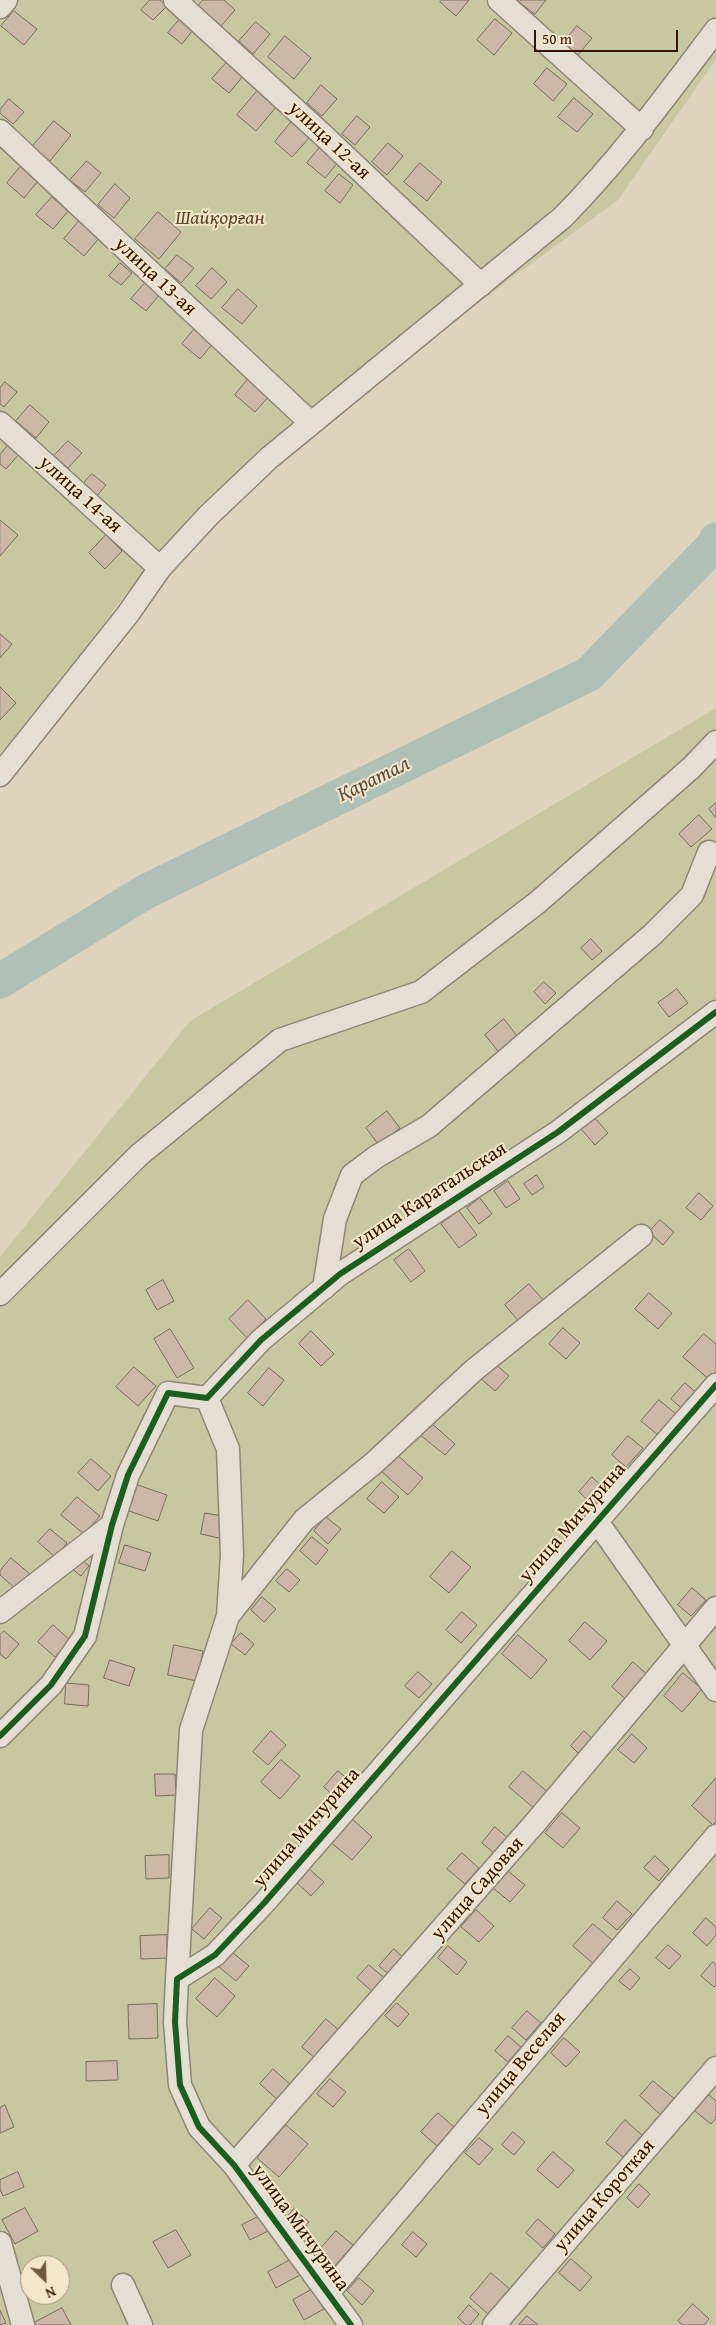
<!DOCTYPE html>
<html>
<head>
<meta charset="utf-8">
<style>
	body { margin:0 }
	#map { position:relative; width:716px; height:2325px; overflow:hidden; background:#ded3bc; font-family:"Gentium Book Plus",serif }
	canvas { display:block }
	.north { position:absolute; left:20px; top:2255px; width:50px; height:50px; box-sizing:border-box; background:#f3e6ca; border:1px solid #a5927a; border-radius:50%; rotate:156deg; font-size:14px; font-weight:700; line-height:20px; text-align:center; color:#311501 }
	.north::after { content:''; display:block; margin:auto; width:18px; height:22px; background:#6e5842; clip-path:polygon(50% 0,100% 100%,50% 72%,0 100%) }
	.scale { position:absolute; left:534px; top:30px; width:144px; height:22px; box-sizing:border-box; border:2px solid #311501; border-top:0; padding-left:6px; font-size:15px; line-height:18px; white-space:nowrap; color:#311501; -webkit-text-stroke:4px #f3e6ca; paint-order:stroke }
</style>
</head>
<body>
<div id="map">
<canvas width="716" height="2325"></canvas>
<div class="north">N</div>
<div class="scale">50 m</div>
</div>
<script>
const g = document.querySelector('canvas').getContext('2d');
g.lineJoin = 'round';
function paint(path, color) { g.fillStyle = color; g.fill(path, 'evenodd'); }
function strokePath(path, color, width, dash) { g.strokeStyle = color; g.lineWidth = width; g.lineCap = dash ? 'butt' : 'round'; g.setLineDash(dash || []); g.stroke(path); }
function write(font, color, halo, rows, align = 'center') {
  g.font = font + ' "Gentium Book Plus",serif'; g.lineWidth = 4; g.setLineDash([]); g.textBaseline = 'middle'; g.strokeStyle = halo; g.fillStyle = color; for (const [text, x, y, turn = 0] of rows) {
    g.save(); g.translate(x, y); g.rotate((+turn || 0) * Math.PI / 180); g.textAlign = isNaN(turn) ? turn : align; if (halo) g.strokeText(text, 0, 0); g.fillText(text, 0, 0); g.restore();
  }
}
paint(new Path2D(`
	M0,0H716V59L618,200L224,489L127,592L0,766Z
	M716,708V2325H0V1257L190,1021ZM30,2265H60V2295H30Z`), '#c7c8a2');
strokePath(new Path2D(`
	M0,981L145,892L589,674L715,544L716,540`), '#b0c0b6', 35);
const building = new Path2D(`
	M150,0H160L167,6L153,20L141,10Z
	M203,0H224L235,10L221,26L198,6Z
	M442,0H469L456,16L440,2Z
	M517,0H546L535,14Z
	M14,11L37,29L24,45L1,26Z
	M180,19L193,30L182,44L168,33Z
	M495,19L512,33L494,55L477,40Z
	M256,22L270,34L253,54L239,41Z
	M577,26L592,38L578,55L563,43Z
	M285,36L311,58L294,79L268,57Z
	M227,62L243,76L229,93L212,79Z
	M547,68L567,84L553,101L534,84Z
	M321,85L337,99L322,116L307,103Z
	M258,90L277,106L256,131L237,115Z
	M574,98L593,114L577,132L558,117Z
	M9,99L24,112L13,124L0,113V110Z
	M357,116L370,127L355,145L342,134Z
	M54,121L71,135L50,161L32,147Z
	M292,121L310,137L292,157L275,142Z
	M388,143L403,156L387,175L372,162Z
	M321,146L339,161L325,178L307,163Z
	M87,161L101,173L85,192L70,180Z
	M420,163L442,182L427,201L404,182Z
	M21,166L38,181L24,198L7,183Z
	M339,174L353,185L340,203L325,191Z
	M115,184L130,198L114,218L98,205Z
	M52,197L68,211L53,229L36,215Z
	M158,212L181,232L159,259L135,239Z
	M80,220L100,237L84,256L64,239Z
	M177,255L194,268L181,283L165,269Z
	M120,263L132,273L121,285L109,276Z
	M212,268L227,282L211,299L196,286Z
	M145,283L159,295L146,311L131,299Z
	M238,289L257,306L242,324L222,308Z
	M197,326L215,341L200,359L182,344Z
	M249,378L270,395L255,412L235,395Z
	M5,382L17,392L4,407L0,404V388Z
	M30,405L49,422L36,438L16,421Z
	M68,441L82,453L68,468L54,456Z
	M8,445L19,454L6,469L0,464V455Z
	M92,474L106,485L96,497L82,485Z
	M0,520L18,535L0,556Z
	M106,535L122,551L105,569L89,553Z
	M0,634L12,644L0,658Z
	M0,687L16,703L0,720Z
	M716,803V818L709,809Z
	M699,815L712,829L691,847L679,834Z
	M591,939L602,951L592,960L581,948Z
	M544,982L556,993L545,1004L534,992Z
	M677,989L688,1003L669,1017L658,1003Z
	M504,1019L521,1041L502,1056L485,1035Z
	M387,1111L400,1128L378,1144L366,1128Z
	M594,1117L608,1133L595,1145L581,1129Z
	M537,1175L544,1187L532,1195L524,1184Z
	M508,1181L520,1199L506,1208L494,1191Z
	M699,1193L713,1206L701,1220L686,1208Z
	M480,1198L492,1214L479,1224L467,1208Z
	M459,1211L477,1235L459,1248L441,1224Z
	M660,1220L674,1232L663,1245L649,1232Z
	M409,1249L425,1271L411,1282L394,1260Z
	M163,1280L174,1301L157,1310L146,1290Z
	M529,1284L545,1302L520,1323L505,1305Z
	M649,1293L672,1313L658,1329L635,1309Z
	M248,1300L266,1319L247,1338L229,1319Z
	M563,1328L580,1343L566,1359L549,1344Z
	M170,1329L194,1368L177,1378L154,1339Z
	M311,1331L334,1354L321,1366L299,1344Z
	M704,1334L716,1344V1375L711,1381L683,1357Z
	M492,1361L509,1376L495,1391L478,1376Z
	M134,1367L156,1386L138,1406L116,1387Z
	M269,1368L284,1380L263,1406L248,1393Z
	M685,1383L699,1395L685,1411L671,1399Z
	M659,1400L676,1414L658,1435L641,1421Z
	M430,1422L455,1444L445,1455L419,1434Z
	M628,1436L643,1448L626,1467L612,1455Z
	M396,1454L423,1478L408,1495L381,1471Z
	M91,1459L111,1476L98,1491L78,1473Z
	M592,1477L606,1490L593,1505L579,1492Z
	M382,1482L399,1497L384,1513L367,1499Z
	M135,1484L167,1495L158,1521L126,1510Z
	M77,1497L100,1516L84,1534L61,1515Z
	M205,1513L228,1517L223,1539L201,1534Z
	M326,1517L341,1529L328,1544L314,1531Z
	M50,1529L67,1543L55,1557L38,1542Z
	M312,1537L328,1550L316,1565L300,1551Z
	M125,1545L151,1553L145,1571L119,1563Z
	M452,1551L471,1567L449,1593L430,1577Z
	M79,1557L89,1566L81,1576L70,1567Z
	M11,1558L30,1574L16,1589L0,1575V1571Z
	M287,1569L300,1580L289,1592L276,1581Z
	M692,1588L706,1600L691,1616L678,1605Z
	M262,1597L276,1609L264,1622L251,1610Z
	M462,1612L477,1625L461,1643L446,1630Z
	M585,1622L607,1641L590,1660L569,1641Z
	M53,1625L70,1640L55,1657L38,1642Z
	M4,1631L19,1644L6,1659L0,1654V1635Z
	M241,1633L254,1644L245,1655L231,1644Z
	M518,1635L547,1660L531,1679L502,1654Z
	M174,1645L203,1651L197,1681L168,1675Z
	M110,1660L135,1668L129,1686L104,1678Z
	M633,1662L650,1677L628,1701L612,1687Z
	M418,1672L432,1684L419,1698L405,1686Z
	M683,1673L702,1689L682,1712L664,1696Z
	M66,1683L89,1685L88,1706L65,1704Z
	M271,1731L286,1745L268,1765L253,1752Z
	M584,1731L596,1742L583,1758L571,1746Z
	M632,1734L647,1748L634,1763L618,1750Z
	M281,1760L300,1776L280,1799L261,1782Z
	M338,1771L354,1784L339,1801L324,1787Z
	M523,1771L550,1794L536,1810L509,1787Z
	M155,1774H175L176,1795L156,1796Z
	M716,1778V1821L713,1825L692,1806Z
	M562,1813L580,1828L563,1848L545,1833Z
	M350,1817L372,1837L352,1860L329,1841Z
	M495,1827L508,1838L494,1853L482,1843Z
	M462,1853L479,1868L465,1884L447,1869Z
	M169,1855V1878L146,1879L145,1856Z
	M655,1856L669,1869L659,1881L644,1868Z
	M308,1868L324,1882L311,1896L296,1882Z
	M508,1871L525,1885L510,1902L493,1888Z
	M617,1901L632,1914L617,1930L603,1918Z
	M210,1908L222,1918L204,1939L192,1929Z
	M476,1910L494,1926L479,1942L461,1927Z
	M706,1918L716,1927V1935L707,1946L693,1933Z
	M593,1924L617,1944L597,1967L573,1946Z
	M167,1935V1958L141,1959L140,1936Z
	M668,1945L681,1956L669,1969L656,1958Z
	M448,1946L467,1962L457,1975L438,1958Z
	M394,1949L406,1960L392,1977L379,1966Z
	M232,1952L249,1966L236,1981L219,1967Z
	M713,1962L716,1965V1985L714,1987L701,1976Z
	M369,1965L388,1981L376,1995L357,1978Z
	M630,1969L640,1978L630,1990L619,1981Z
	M215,1978L235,1996L217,2017L196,1999Z
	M397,2003L409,2014L398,2027L385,2016Z
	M157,2004L158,2038L129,2039L128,2005Z
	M527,2011L541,2023L526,2040L512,2028Z
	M326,2019L341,2032L317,2060L302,2047Z
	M508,2036L521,2047L508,2062L495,2051Z
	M564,2038L580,2052L566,2067L551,2053Z
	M117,2061L118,2080L86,2081V2062Z
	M273,2069L291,2085L278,2100L260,2084Z
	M330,2079L346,2092L333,2107L317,2094Z
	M653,2081L676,2100L662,2116L640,2096Z
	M709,2095L716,2101V2118L711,2124L695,2111Z
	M5,2105L14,2127L0,2133V2108Z
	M438,2113L454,2127L437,2146L421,2132Z
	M625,2120L642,2135L623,2157L606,2143Z
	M286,2125L308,2144L279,2177L257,2158Z
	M513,2132L525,2142L514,2155L502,2145Z
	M479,2138L493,2149L479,2165L465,2153Z
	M553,2152L574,2170L558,2188L537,2170Z
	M18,2172L24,2187L3,2196L0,2189V2180Z
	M639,2184L650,2194L638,2208L627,2198Z
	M25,2208L38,2231L15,2244L2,2220Z
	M294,2209L309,2222L297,2237L282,2223Z
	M260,2216L268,2231L250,2240L242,2225Z
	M538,2219L555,2234L543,2248L526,2233Z
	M176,2230L191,2255L168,2268L153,2242Z
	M336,2231L353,2245L333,2268L316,2254Z
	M413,2232L427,2244L416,2257L402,2245Z
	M292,2259L300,2275L276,2288L268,2272Z
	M571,2259L592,2277L580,2291L559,2273Z
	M491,2273L511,2290L489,2315L470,2298Z
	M359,2278L374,2291L362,2305L347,2291Z
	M313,2289L324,2309L304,2320L293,2300Z
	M693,2304L709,2319L704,2325H683L678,2321Z
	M469,2305L479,2314L470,2325H466L458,2318Z
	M62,2308L71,2325H35L34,2323Z
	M0,2310L6,2323L0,2325Z
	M527,2316L538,2325H519Z`);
paint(building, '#cbb8a7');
strokePath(building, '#766c5e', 1);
const minor = new Path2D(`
	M175,0L324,136L481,285
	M499,0L642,129
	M0,7L6,0
	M0,131L311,423
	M0,423L160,568
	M0,775L128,614L160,568L208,516L269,458L563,217C621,158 666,96 716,30
	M324,1288L335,1219L352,1175L376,1157L429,1126L652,935L692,895L709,852
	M0,1294L139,1155L280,1040L421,992L538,902L691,768L716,742
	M596,1520L716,1690
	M0,1612L112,1525
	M228,1616L304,1520L374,1463L474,1370L641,1236
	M0,1736L51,1685L85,1636L112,1525L128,1475L168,1393L207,1398L261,1340L340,1274L558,1132L716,1012
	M177,1979L191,1730L228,1616L232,1555L228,1449L207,1398
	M234,2165L535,1823L716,1608
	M0,2243L23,2325
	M123,2285L141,2325
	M328,2293L716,1836
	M351,2325L234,2165L199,2127L180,2085L175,2022L177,1979L215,1955L265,1902L716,1385
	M494,2325L716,2068`);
strokePath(minor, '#8f8576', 25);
strokePath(minor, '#e5dfd3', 22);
strokePath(new Path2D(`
	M0,1736L51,1685L85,1636L112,1525L128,1475L168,1393L207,1398L261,1340L340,1274L558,1132L716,1012
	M351,2325L234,2165L199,2127L180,2085L175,2022L177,1979L215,1955L265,1902L716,1385`), '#1b5e20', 6);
write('20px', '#311501', '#f3e6ca', [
	["улица 12-ая",329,141,43],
	["улица 13-ая",155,277,43],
	["улица 14-ая",80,495,42],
	["улица Каратальская",430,1196,-33],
	["улица Мичурина",573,1523,-49],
	["улица Мичурина",307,1828,-49],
	["улица Садовая",478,1889,-49],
	["улица Веселая",521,2064,-50],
	["улица Короткая",605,2196,-49],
	["улица Мичурина",300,2228,54]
]);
write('italic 20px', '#59482b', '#f3e6ca', [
	["Шайқорған",220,219]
]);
write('italic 21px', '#564e40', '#f3e6ca', [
	["Қаратал",374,780,-26]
]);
</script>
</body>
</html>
